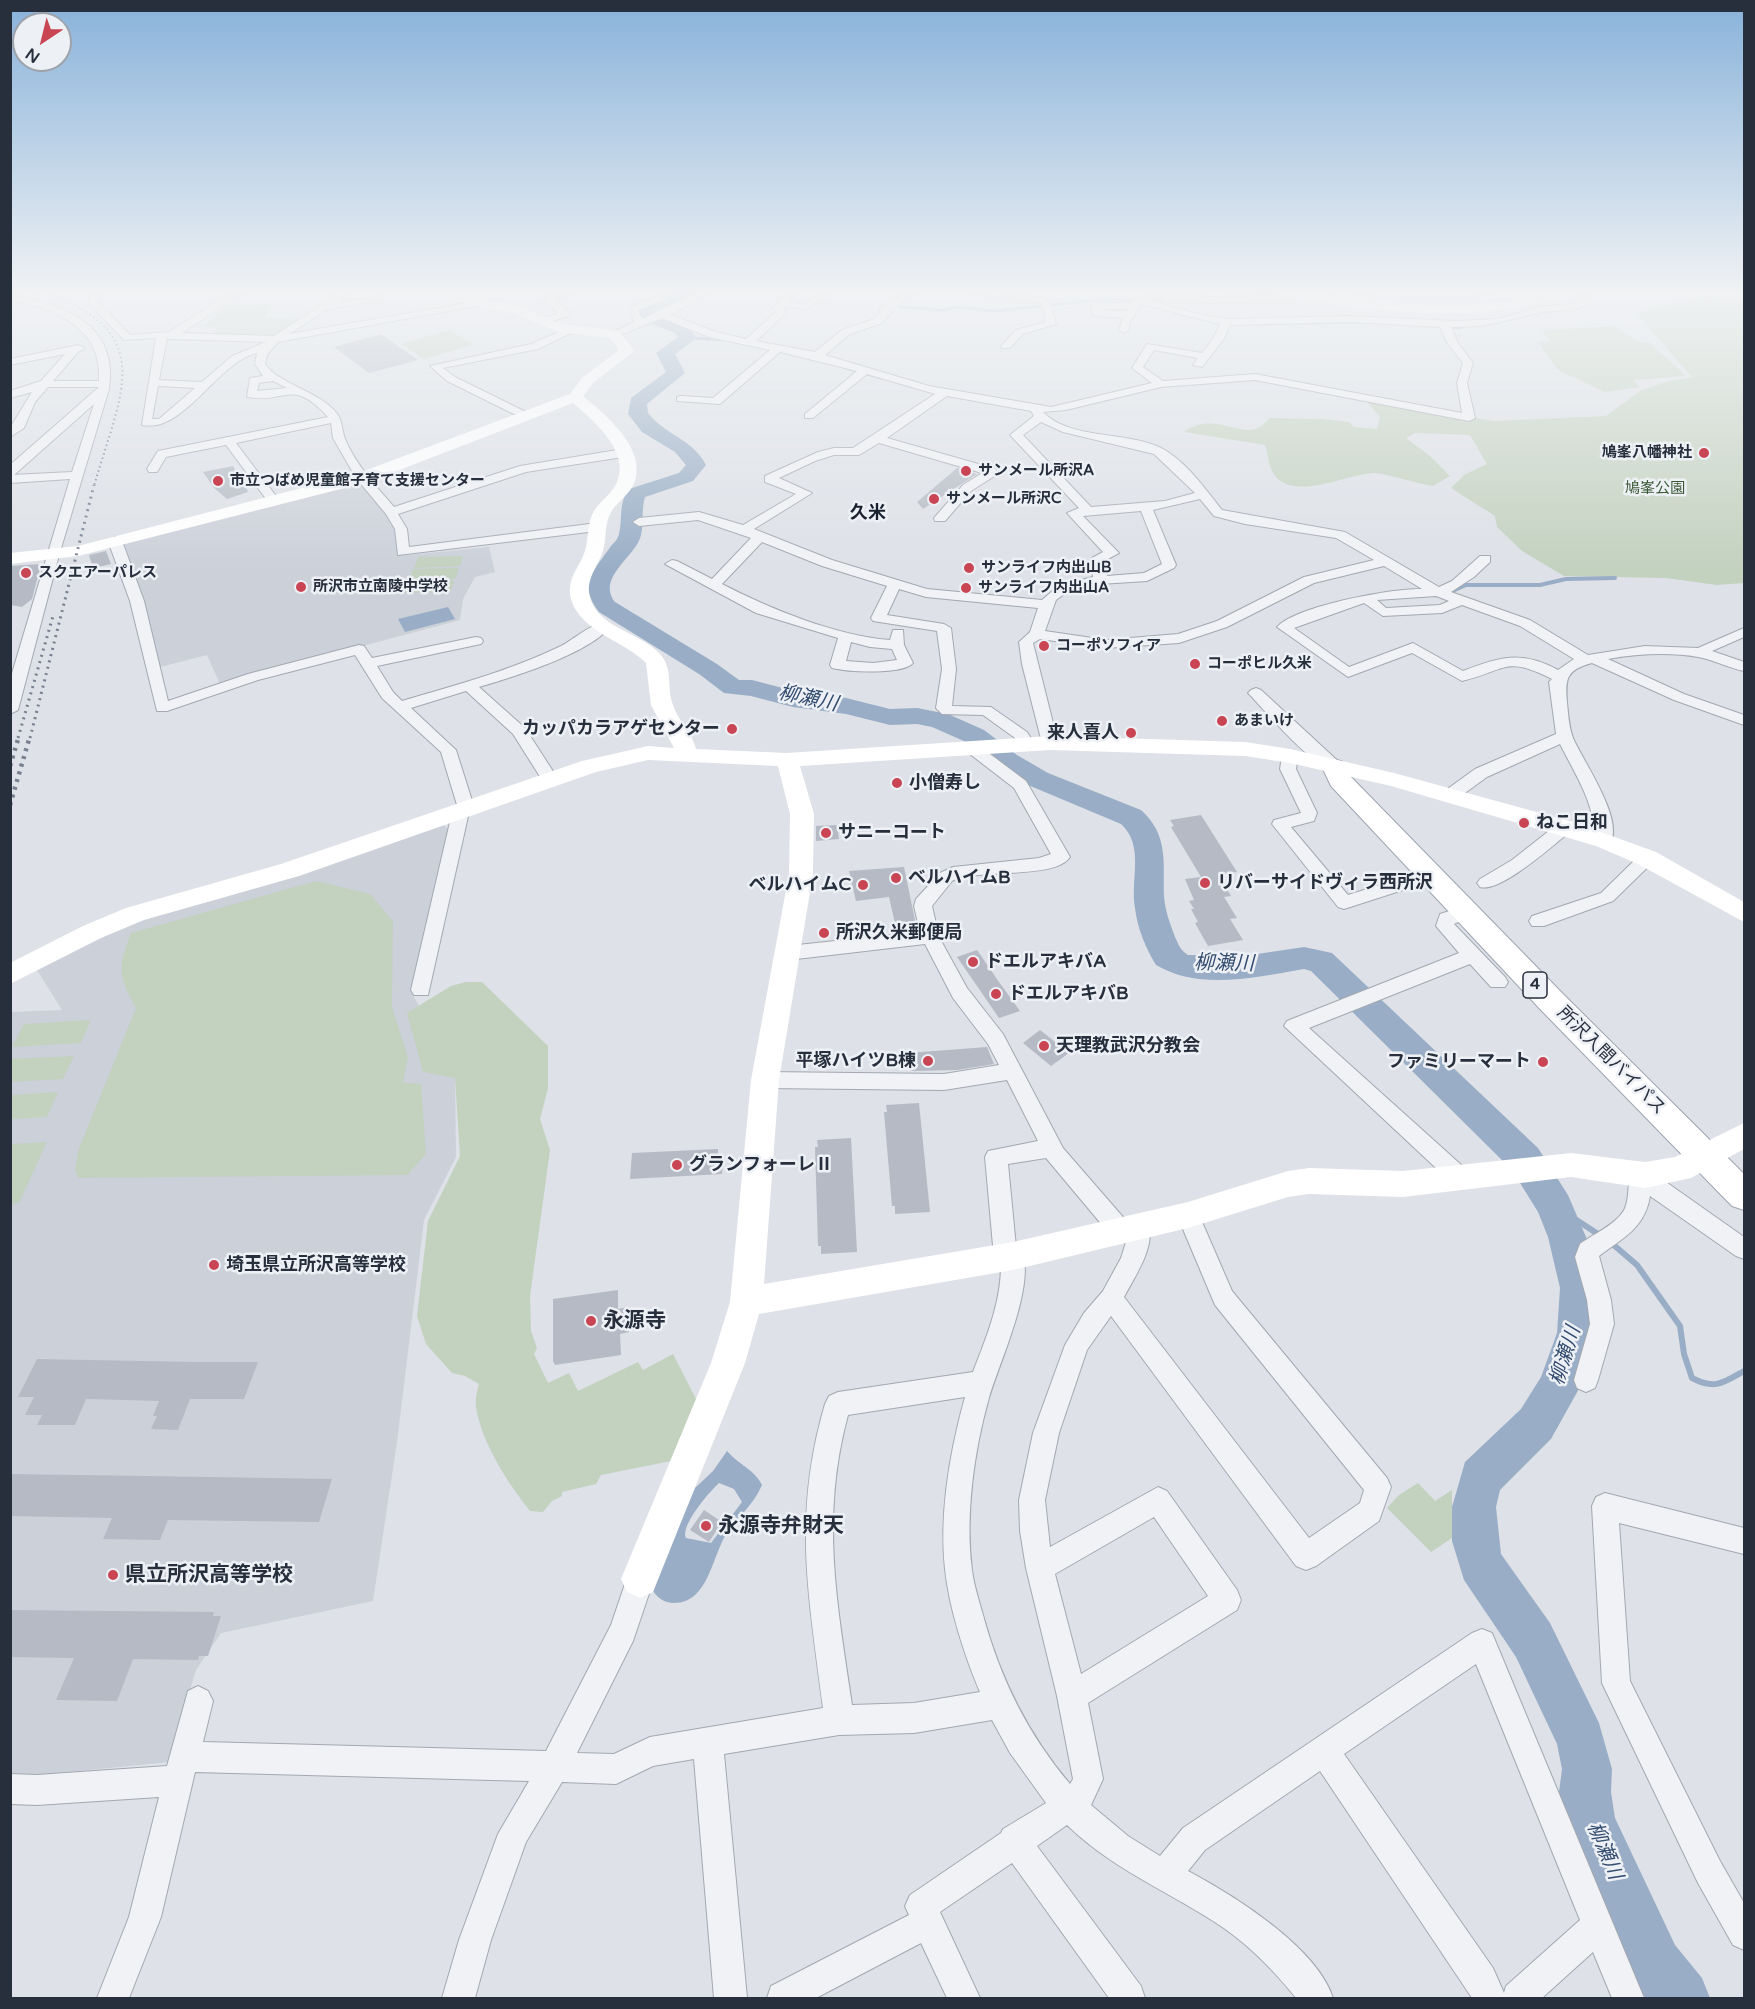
<!DOCTYPE html>
<html>
<head>
<meta charset="utf-8">
<style>
	body { margin:0 }
	#map { position:relative; width:1755px; height:2009px; overflow:hidden; background:#dee1e7; font-family:"Varela Round",sans-serif }
	canvas { display:block }
	.frame { position:absolute; inset:0; border:12px solid #272f3d; pointer-events:none }
	.north { position:absolute; left:12px; top:12px; width:60px; height:60px; box-sizing:border-box; background:#edf0f5; border:2px solid #9ea3ab; border-radius:50%; rotate:215deg; font-size:16px; font-weight:700; line-height:24px; text-align:center; color:#272f3d }
	.north::after { content:''; display:block; margin:auto; width:21px; height:27px; background:#ca4554; clip-path:polygon(50% 0,100% 100%,50% 72%,0 100%) }
</style>
</head>
<body>
<div id="map">
<canvas width="1755" height="2009"></canvas>
<div class="frame"></div>
<div class="north">N</div>
</div>
<script>
const g = document.querySelector('canvas').getContext('2d');
g.lineJoin = 'round';
function paint(path, color) { g.fillStyle = color; g.fill(path, 'evenodd'); }
function strokePath(path, color, width, dash) { g.strokeStyle = color; g.lineWidth = width; g.lineCap = dash ? 'butt' : 'round'; g.setLineDash(dash || []); g.stroke(path); }
function write(font, color, halo, rows, align = 'center') {
  g.font = font + ' "Varela Round","Noto Sans JP",sans-serif'; g.lineWidth = 5; g.setLineDash([]); g.textBaseline = 'middle'; g.strokeStyle = halo; g.fillStyle = color; for (const [text, x, y, turn = 0] of rows) {
    g.save(); g.translate(x, y); g.rotate((+turn || 0) * Math.PI / 180); g.textAlign = isNaN(turn) ? turn : align; if (halo) g.strokeText(text, 0, 0); g.fillText(text, 0, 0); g.restore();
  }
}
paint(new Path2D(`
	M357,481L386,513L396,531L398,556L489,547L495,572L475,577L463,599L460,620L220,684L207,655L156,668L120,542Z
	M443,825L450,830L414,997L455,1071L456,1157L424,1220L397,1442L373,1601L221,1633L196,1670L169,1762L39,1775L11,1774L10,1012L62,1010L37,970L116,926Z`), '#ccd0d9');
paint(new Path2D(`
	M1700,297L1744,298V583L1717,585L1666,578L1564,576L1522,551L1497,527L1495,516L1451,488L1464,475L1487,464L1470,435L1415,433L1406,438L1430,456L1450,476L1433,486C1420,484 1383,473 1374,473C1347,474 1296,501 1275,476C1269,469 1268,454 1265,445L1184,432C1218,407 1247,449 1269,418L1323,419L1349,422L1354,427L1377,429L1380,417L1367,402L1494,421L1606,416L1640,391L1668,381L1692,377L1636,313Z
	M275,303L265,318L303,319L272,337L211,335L218,327H203L226,306Z
	M1615,326L1638,342H1649L1686,376L1633,380L1640,387L1605,392L1558,370L1537,342H1551L1541,330Z
	M450,330L473,345L424,359L401,344Z
	M463,556L460,566L414,568L418,557Z
	M459,568L455,579L409,580L413,569Z
	M454,581L450,592L404,593L408,582Z
	M316,881L370,894L393,921L392,1007L408,1057L403,1083L421,1084L426,1154L407,1175L78,1178L75,1170L78,1151L136,1008C118,975 117,969 131,933Z
	M466,982H482L548,1046V1088L540,1119L550,1150L530,1296L531,1331L537,1348L534,1354L548,1383L569,1373L578,1391L638,1362L643,1370L673,1354L696,1399L671,1461L601,1475L596,1484L562,1492V1496L552,1501L543,1512L530,1511C508,1483 482,1444 476,1407C475,1400 477,1391 479,1384L465,1376L452,1373L426,1344L417,1316L428,1221L460,1156L455,1078L423,1072L407,1013L451,986Z
	M91,1020L81,1043L12,1047L24,1024Z
	M74,1056L63,1079L11,1082V1059Z
	M58,1092L47,1117L11,1119V1095Z
	M47,1142L19,1203L11,1204V1144Z
	M1418,1483L1435,1501L1452,1490V1538L1431,1552L1387,1508L1399,1495Z`), '#c3d1bf');
paint(new Path2D(`
	M448,607L455,619L405,632L398,619Z
	M727,1451C738,1464 755,1470 762,1485C754,1504 739,1516 727,1533C712,1555 709,1603 674,1603C664,1603 656,1597 652,1589L695,1488L713,1471ZM719,1483L734,1489L742,1502L711,1543L686,1538C680,1526 709,1492 719,1483Z`), '#99aec6');
strokePath(new Path2D(`
	M900,307L943,310L956,307L994,311L1107,299L1140,302
	M1172,312L1204,319
	M1255,324L1360,322
	M1444,327L1460,328
	M688,338L729,340
	M825,354L850,333L867,327
	M843,367L881,378`), '#99aec6', 3);
strokePath(new Path2D(`
	M1448,593L1466,585H1540L1566,579L1615,578`), '#99aec6', 4);
strokePath(new Path2D(`
	M1555,1206L1601,1236
	M1609,1241L1637,1265L1680,1326L1684,1354L1692,1378C1715,1390 1723,1383 1744,1371`), '#99aec6', 6);
paint(new Path2D(`
	M689,289H708L694,300L653,310L687,325L697,338L675,354L685,373L647,404L648,413C665,435 693,439 706,465L693,481L645,497C641,511 644,522 641,535C636,557 596,577 615,602L717,664L739,680H752L794,691L846,698L890,709L917,708L948,714L984,730L1017,755L1048,773L1141,810C1169,835 1163,863 1164,896C1165,911 1170,923 1175,937C1179,945 1180,950 1188,955L1244,956L1304,947L1332,953L1538,1148L1568,1195L1586,1237L1600,1288L1597,1333L1580,1387L1551,1439L1500,1490L1496,1507L1501,1554L1550,1623L1599,1723L1612,1769L1611,1792L1615,1818L1675,1945L1702,1978L1710,1998H1646L1635,1985L1563,1821L1559,1792L1562,1769L1557,1744L1516,1657L1464,1580L1452,1541V1507L1465,1462L1521,1409L1541,1377L1557,1333L1560,1288L1548,1237L1538,1212L1512,1170L1311,971L1304,969C1257,977 1199,991 1156,965C1146,949 1137,927 1135,908C1130,879 1145,846 1121,824L1028,785L997,767L966,742L932,727L917,724L890,725L846,714L793,707L751,696L724,693L699,674L599,612C577,583 594,571 611,546C614,543 618,539 619,534C623,518 618,504 629,489L679,473L686,465L675,452L642,432L628,414L631,398L666,372L656,353L678,337L675,333L640,319L636,308L645,302Z`), '#99aec6');
paint(new Path2D(`
	M381,334L418,360L369,373L334,347Z
	M233,466L236,471L239,470L248,492L227,499L214,488L203,472Z
	M957,468L977,474L923,509L917,502Z
	M106,551L111,564L93,568L89,555Z
	M41,564L32,599L22,607L10,605V566Z
	M1201,815L1237,872L1218,875L1231,896L1224,897L1237,918L1230,919L1243,940L1208,946L1195,923L1198,922L1191,909H1194L1189,901L1194,900L1185,879L1201,877L1171,827L1174,826L1170,820Z
	M837,825L839,839L816,841V826Z
	M904,867L917,930L897,932L889,897L856,901L849,871Z
	M977,950L999,982L1020,1011L999,1018L957,957Z
	M1040,1030L1069,1053L1051,1066L1023,1043Z
	M987,1047L994,1064L957,1070L911,1071L908,1053Z
	M919,1103L930,1212L895,1214V1206H892L884,1112H887L886,1105Z
	M851,1138L857,1252L821,1254V1246H818L815,1147H818L817,1140Z
	M718,1149V1156H723L722,1174L630,1179L632,1153Z
	M618,1290V1309L628,1307L629,1332L620,1334L621,1355L555,1365L553,1361V1299Z
	M37,1359L195,1362H258L244,1399H190L178,1430L151,1429L157,1416H153L159,1401L86,1399L75,1425H37L42,1415H25L34,1397H18Z
	M10,1474L146,1476L332,1479L319,1522L168,1520L160,1540L103,1539L112,1518L10,1516Z
	M704,1510L722,1522L709,1542L690,1530Z
	M10,1610L214,1612L213,1616H221L208,1656H199L198,1660L133,1659L117,1701L56,1700L74,1658L10,1657Z`), '#b5bac4');
const street = new Path2D(`
	M91,289H101L98,302L130,335L169,332L237,289H249L182,333L274,336L321,305L339,289H350L338,302L369,298L365,289H375L380,300L328,309L289,334L479,301L481,303L476,306L278,342L267,355L265,364C279,384 315,390 334,410C343,419 341,428 345,439C356,465 376,486 394,507L520,466L623,449L629,453L623,457L526,472L398,514L407,529L409,547L597,523L603,527L597,531L398,555L395,529L386,514L356,478L333,438L331,423L236,443L279,500L277,503H269L226,445L166,457L157,472H149L147,469L158,451L328,417C291,377 287,404 247,397L250,378L263,376L255,364L257,353C217,362 184,434 142,425L156,338L124,340L88,302ZM167,338L170,339L266,342L232,356L202,382L159,380ZM273,381L287,388L257,391L259,383ZM158,386L195,388L159,419H152Z
	M568,289H585L554,299L569,312V316L541,324V320L558,313L544,300V296Z
	M703,289H716L671,315L716,332L746,339L776,312L772,309L780,302V298L792,289H804L788,301L802,304L826,289H838L806,309L787,306L784,309L785,314L756,341L815,352L842,330L874,319L880,313V308L910,289H922L889,310L891,313L882,323L850,334L825,355L929,386L1051,407L1152,383L1132,368L1147,344L1202,353L1213,339L1220,324L1141,304L1129,324V330L1124,333L1119,330L1123,318L1094,316L1090,306L1095,303H1131L1138,297L1194,313L1227,319L1350,316L1457,321L1498,319L1540,307L1571,304L1583,298L1572,290L1583,289L1590,293L1593,299C1579,314 1558,309 1539,313C1505,320 1488,328 1451,327L1458,343L1473,363L1467,383L1475,418L1469,421L1255,380L1161,387L1066,410L1043,412C1069,440 1128,431 1161,448C1186,461 1205,489 1222,510L1345,532L1439,587L1452,581L1480,556H1490V562L1474,577L1451,592L1530,620L1588,655L1645,646L1698,648L1744,628V637L1712,651L1744,662V671C1729,668 1714,660 1698,657C1669,652 1637,654 1608,659L1684,694L1744,715V725L1674,700L1592,663C1566,670 1565,679 1567,702C1568,714 1569,727 1573,738C1583,761 1625,820 1610,844L1604,846L1595,840C1595,803 1576,776 1560,744L1487,777L1458,798H1446L1444,794L1446,790L1475,769L1556,734L1549,682L1552,679C1505,655 1507,670 1462,681L1412,653L1348,677L1277,627C1296,606 1393,588 1422,589L1384,566L1314,583L1227,627L1179,643L1106,648L1040,639L1033,643L1058,743L1050,748L1042,743L1022,664L1019,642L1030,632L1038,608L926,597L899,589L887,615L944,624L951,628L956,669L952,706L991,707L1027,732L1035,744L1033,747H1021L1015,738L983,715L942,714L936,708L942,669L937,631L873,621L871,618L887,586L822,566L762,542L722,584C770,609 837,636 890,640L893,630H903L904,645L913,663C902,675 848,672 832,668L830,665L838,638L756,613L665,564L672,560L677,561L712,579L751,538L698,520L639,526L633,522L639,518L699,512L743,525L796,494L765,482V476L818,452L834,448H853L935,394L867,374L813,418H805V414L857,371L780,352L720,404L677,401V397L681,396L713,398L770,350L709,337L662,318L618,336L609,334L634,322L630,307L660,295H666V299L638,310L642,319ZM1101,309H1128L1126,312ZM1350,322L1440,327L1448,344L1463,363L1457,383L1462,413L1255,374L1163,381L1143,367L1154,350L1198,358L1193,365L1202,367L1223,340L1230,325ZM947,396L1031,411L1034,416L1010,435L1079,508L1067,513L1103,552L1092,558L1093,577L1058,586L1042,600L927,589L832,560L754,529L812,493L779,478L815,461L834,455H859L879,443L982,473L963,485L934,518L935,521H945L971,491L996,475V469L887,438ZM1041,422L1063,432L1154,454L1195,493L1165,501L1091,507L1023,435ZM1200,499L1214,516L1245,524L1336,538L1374,560L1304,577L1217,621L1178,634L1106,640L1045,631L1056,600L1067,592L1100,584L1147,581L1174,568L1176,565L1153,510ZM1141,511L1162,564L1144,573L1107,576L1106,560L1119,553L1083,516ZM1436,596L1449,601L1440,605L1386,608L1377,600ZM1364,603L1383,616L1442,613L1462,605L1520,626L1574,659L1558,670C1521,650 1500,657 1463,671L1413,643L1349,667L1294,628ZM851,642L870,647L892,649L897,660L873,663L846,661Z
	M939,289H971L1049,299L1056,324L1023,334L1010,348H1002L1001,346L1016,330L1046,322L1042,303Z
	M1344,289L1427,292L1510,289C1491,301 1363,301 1344,289Z
	M1153,293L1211,297L1291,295L1296,298L1291,301L1211,303L1150,298L1148,296Z
	M10,295C64,303 119,325 109,389L59,555L18,710L10,714V680L70,479L10,483V465L99,387H48L35,402L24,428L10,437V428L32,392L10,398V391L41,381L65,354L10,365V359L79,345L84,348L83,350L79,351L53,381H99C103,328 55,308 10,301ZM94,404L72,472L12,475H14Z
	M568,328L577,330L538,349L443,368L455,377L530,414V418H522L447,381L430,366L531,344Z
	M115,537L122,541L144,601L168,701L248,674L359,645L364,646L372,658L476,637L481,638L483,641L481,644L377,666L393,692L402,701C456,685 509,671 559,647C573,641 593,620 608,624L610,627C588,654 513,677 479,687L525,728L558,779L556,783H544L513,734L466,691L411,708L456,750L474,807L469,812L428,995H414L411,990L453,809L457,805L441,752L382,698L355,655L258,680L167,711H157L130,601L108,541Z
	M1256,688L1261,690L1340,763L1342,767L1340,771C1320,776 1266,712 1251,696L1248,693L1251,690Z
	M972,743L978,745L1026,781L1070,857C1055,880 976,868 952,881L932,906L939,937L967,988L1003,1034L1063,1148L1129,1224L1131,1220L1139,1217L1147,1220C1158,1244 1135,1276 1124,1297L1309,1538L1360,1503L1364,1490L1215,1305L1177,1215L1180,1208L1188,1205L1196,1208L1232,1291L1387,1478L1391,1487L1379,1521L1316,1566L1306,1570L1296,1566L1111,1316L1087,1350L1059,1433L1045,1500L1050,1547L1158,1487L1167,1491L1237,1590L1241,1600L1237,1610L1088,1703L1103,1779L1091,1805L1128,1836L1160,1856L1183,1828L1472,1633L1482,1629L1492,1633L1644,1998H1612L1593,1952L1542,1998H1472L1320,1771L1205,1850L1188,1871C1233,1895 1317,1947 1333,1998H1296C1272,1968 1245,1941 1213,1921C1163,1889 1110,1867 1067,1825L1037,1846L1141,1986L1145,1998H1109L1012,1863L940,1912L980,1998H947L921,1943L816,1998H767L771,1986L909,1915L905,1906L910,1895L1001,1833L1003,1829L1046,1803L1010,1753L992,1720L914,1733L839,1735L724,1754L747,1998H714L694,1759L653,1766L616,1784L562,1782L526,1842L491,1940L475,1998H442L459,1940L498,1834L529,1781L195,1772L161,1917L129,1998H97L129,1917L159,1797L37,1805L10,1804V1774L37,1775L167,1766L188,1691L198,1686L208,1691L213,1701L203,1742L546,1751L611,1625L630,1569L640,1565L650,1569L654,1579L633,1641L577,1753L614,1754L650,1737L823,1708C809,1596 792,1516 825,1404L829,1396L838,1392L973,1372C986,1338 1001,1303 1001,1265L994,1257L985,1157L988,1151L1038,1141L1007,1080L944,1090L765,1088L758,1086L755,1080L758,1074L765,1072L944,1074L999,1065L988,1044L953,998L925,944L788,960L781,958L779,953L781,948L788,946L920,932L914,906L916,899L940,873L953,867L1039,858L1051,854L1014,788L966,751L964,748L966,745ZM1046,1158L1113,1238L1121,1241L1127,1239L1121,1258L1103,1291L1084,1313L1065,1345L1033,1433L1019,1500L1020,1531L1026,1568L1057,1696L1073,1779L1070,1784C1027,1733 1000,1678 983,1615C979,1600 974,1586 972,1570C965,1515 974,1451 989,1398C999,1363 1037,1283 1021,1249L1016,1247L1008,1164ZM965,1397C950,1451 939,1513 945,1569C949,1608 965,1657 980,1692L914,1703L852,1705C837,1602 820,1518 848,1415ZM1154,1517L1208,1596L1081,1674L1055,1574ZM1476,1664L1580,1920L1506,1986L1504,1993L1493,1968L1344,1754Z
	M1290,751L1298,756L1296,769L1317,813L1314,821L1291,827L1348,895L1431,869L1437,871L1440,875L1437,879L1344,909L1338,907L1272,824L1274,820L1301,813L1280,769L1282,756Z
	M1565,821L1574,827L1571,831C1553,845 1501,893 1480,887L1477,883L1480,879L1512,860L1559,823Z
	M1647,852L1656,858L1653,862L1613,901L1544,926H1532L1529,921L1532,916L1601,893L1641,854Z
	M1465,906L1471,908L1474,912L1471,916L1454,924L1505,977L1508,982L1505,987H1491L1470,964L1309,1028L1468,1171L1471,1177L1468,1183L1460,1186L1452,1183L1284,1026L1287,1021L1459,953L1436,926L1440,914Z
	M1645,1166L1653,1169L1666,1182L1744,1237V1259L1736,1256L1650,1196C1645,1228 1623,1238 1599,1256L1611,1300L1614,1324L1598,1380L1595,1388L1586,1392L1577,1388L1574,1380L1590,1324L1587,1300L1575,1257L1580,1244C1593,1234 1622,1222 1626,1205C1630,1193 1627,1180 1632,1169Z
	M1605,1493L1744,1528V1554L1619,1523L1630,1681L1720,1861L1744,1903V1950L1733,1945L1698,1883L1602,1683L1592,1506L1596,1497Z`);
const primary = new Path2D(`
	M1334,759L1343,762L1351,777L1563,994L1744,1174V1210L1732,1206L1541,1010L1331,786L1322,767L1325,762Z`);
strokePath(street, '#a3a8b1', 2);
strokePath(primary, '#9da5b2', 2);
paint(street, '#f0f2f5');
paint(new Path2D(`
	M409,289H435L525,308L561,324L619,331L634,351L593,383L583,396C606,415 646,448 635,481C630,495 616,502 610,514C604,526 607,541 602,554C597,566 587,579 589,593C594,627 638,631 659,653C674,668 666,687 673,705C678,721 692,732 696,749L787,753L1050,736L1245,742L1290,749L1394,773L1573,822L1656,852L1744,902V922L1638,864L1596,846L1391,786L1290,763L1245,756L1050,750L800,766L814,814L813,874L779,1080L764,1284L1013,1242L1188,1202L1288,1171L1309,1168L1403,1171L1571,1153L1645,1162L1675,1157L1744,1123V1149L1691,1178L1645,1188L1571,1177L1403,1197L1309,1194L1288,1197L1188,1228L1013,1270L759,1314L745,1363L653,1592L640,1598L627,1592L621,1579L711,1363L730,1302L751,1080L789,874L790,814L778,766L648,760L596,772L299,876L144,920L101,938L10,984V963L83,926L126,908L281,864L582,761L648,746L674,748L651,705L646,663C624,641 590,635 574,607C572,602 569,595 570,589C570,575 581,564 585,551C589,537 587,523 594,511C600,501 613,493 617,482C630,451 594,421 573,403L368,482L78,556L10,564V553L78,546L356,474L570,394L583,377L619,350L610,338L558,332L516,314L415,293Z
	M1266,289C1325,289 1383,306 1443,306C1466,306 1489,305 1512,301C1538,296 1562,289 1588,289C1580,297 1561,298 1549,301C1456,324 1365,310 1272,293Z`), '#fff');
paint(primary, '#fff');
strokePath(new Path2D(`
	M22,289L44,296
	M37,289C160,331 122,389 94,486`), '#788090', 2, [1.5, 3]);
strokePath(new Path2D(`
	M18,738L53,616
	M30,738L94,485`), '#788090', 3, [2, 4.5]);
strokePath(new Path2D(`
	M10,766L19,736
	M10,805L30,736`), '#788090', 4.5, [3, 5]);
const sky = g.createLinearGradient(0, 0, 0, 571);
sky.addColorStop(0, '#88b2da');
sky.addColorStop(0.51, '#f0f2f4');
sky.addColorStop(1, '#f0f2f400');
g.fillStyle = sky;
g.fillRect(0, 0, 1755, 571);
for (const [x, y, r, color] of [
	[1704,453,6,"#ca4554"],
	[966,471,6,"#ca4554"],
	[218,481,6,"#ca4554"],
	[934,499,6,"#ca4554"],
	[969,568,6,"#ca4554"],
	[26,573,6,"#ca4554"],
	[301,587,6,"#ca4554"],
	[966,588,6,"#ca4554"],
	[1044,646,6,"#ca4554"],
	[1195,664,6,"#ca4554"],
	[1222,721,6,"#ca4554"],
	[732,729,6,"#ca4554"],
	[1131,733,6,"#ca4554"],
	[897,783,6,"#ca4554"],
	[1524,823,6,"#ca4554"],
	[826,833,6,"#ca4554"],
	[896,878,6,"#ca4554"],
	[1205,883,6,"#ca4554"],
	[863,885,6,"#ca4554"],
	[824,933,6,"#ca4554"],
	[973,962,6,"#ca4554"],
	[996,994,6,"#ca4554"],
	[1044,1046,6,"#ca4554"],
	[928,1061,6,"#ca4554"],
	[1543,1062,6,"#ca4554"],
	[677,1165,6,"#ca4554"],
	[214,1265,6,"#ca4554"],
	[591,1321,6,"#ca4554"],
	[706,1526,6,"#ca4554"],
	[113,1575,6,"#ca4554"]
]) { const dot = new Path2D(); dot.arc(x, y, r, 0, 2 * Math.PI); g.fillStyle = color; g.fill(dot); strokePath(dot, '#edf0f5', 2); }
write('bold 15px', '#272f3d', '#edf0f5', [
	["鳩峯八幡神社",1692,453,"right"],
	["サンメール所沢A",978,471],
	["市立つばめ児童館子育て支援センター",230,481],
	["サンメール所沢C",946,499],
	["サンライフ内出山B",981,568],
	["スクエアーパレス",38,573],
	["所沢市立南陵中学校",313,587],
	["サンライフ内出山A",978,588],
	["コーポソフィア",1056,646],
	["コーポヒル久米",1207,664],
	["あまいけ",1234,721]
], 'left');
write('15px', '#3b5835', '#edf0f5', [
	["鳩峯公園",1655,489]
]);
for (const [x, y, w] of [
	[1535,985,24]
]) { const box = new Path2D(); box.roundRect(x - w / 2, y - 13, w, 26, 4.5); g.fillStyle = '#edf0f5'; g.fill(box); strokePath(box, '#272f3d', 1.5); }
write('bold 16px', '#272f3d', null, [
	["4",1535,985]
]);
write('bold 18px', '#1a202e', '#edf0f5', [
	["久米",868,513]
]);
write('bold 18px', '#272f3d', '#edf0f5', [
	["カッパカラアゲセンター",720,729,"right"],
	["来人喜人",1119,733,"right"],
	["小僧寿し",909,783],
	["ねこ日和",1536,823],
	["サニーコート",838,833],
	["ベルハイムB",908,878],
	["リバーサイドヴィラ西所沢",1217,883],
	["ベルハイムC",851,885,"right"],
	["所沢久米郵便局",836,933],
	["ドエルアキバA",985,962],
	["ドエルアキバB",1008,994],
	["天理教武沢分教会",1056,1046],
	["平塚ハイツB棟",916,1061,"right"],
	["ファミリーマート",1531,1062,"right"],
	["グランフォーレⅡ",689,1165],
	["埼玉県立所沢高等学校",226,1265]
], 'left');
write('18px', '#272f3d', '#edf0f5', [
	["所沢入間バイパス",1611,1061,45]
]);
write('italic 20px', '#334c70', '#edf0f5', [
	["柳瀬川",808,699,12],
	["柳瀬川",1224,964,1],
	["柳瀬川",1566,1356,-73],
	["柳瀬川",1604,1851,67]
]);
write('bold 21px', '#272f3d', '#edf0f5', [
	["永源寺",603,1321],
	["永源寺弁財天",718,1526],
	["県立所沢高等学校",125,1575]
], 'left');
</script>
</body>
</html>
